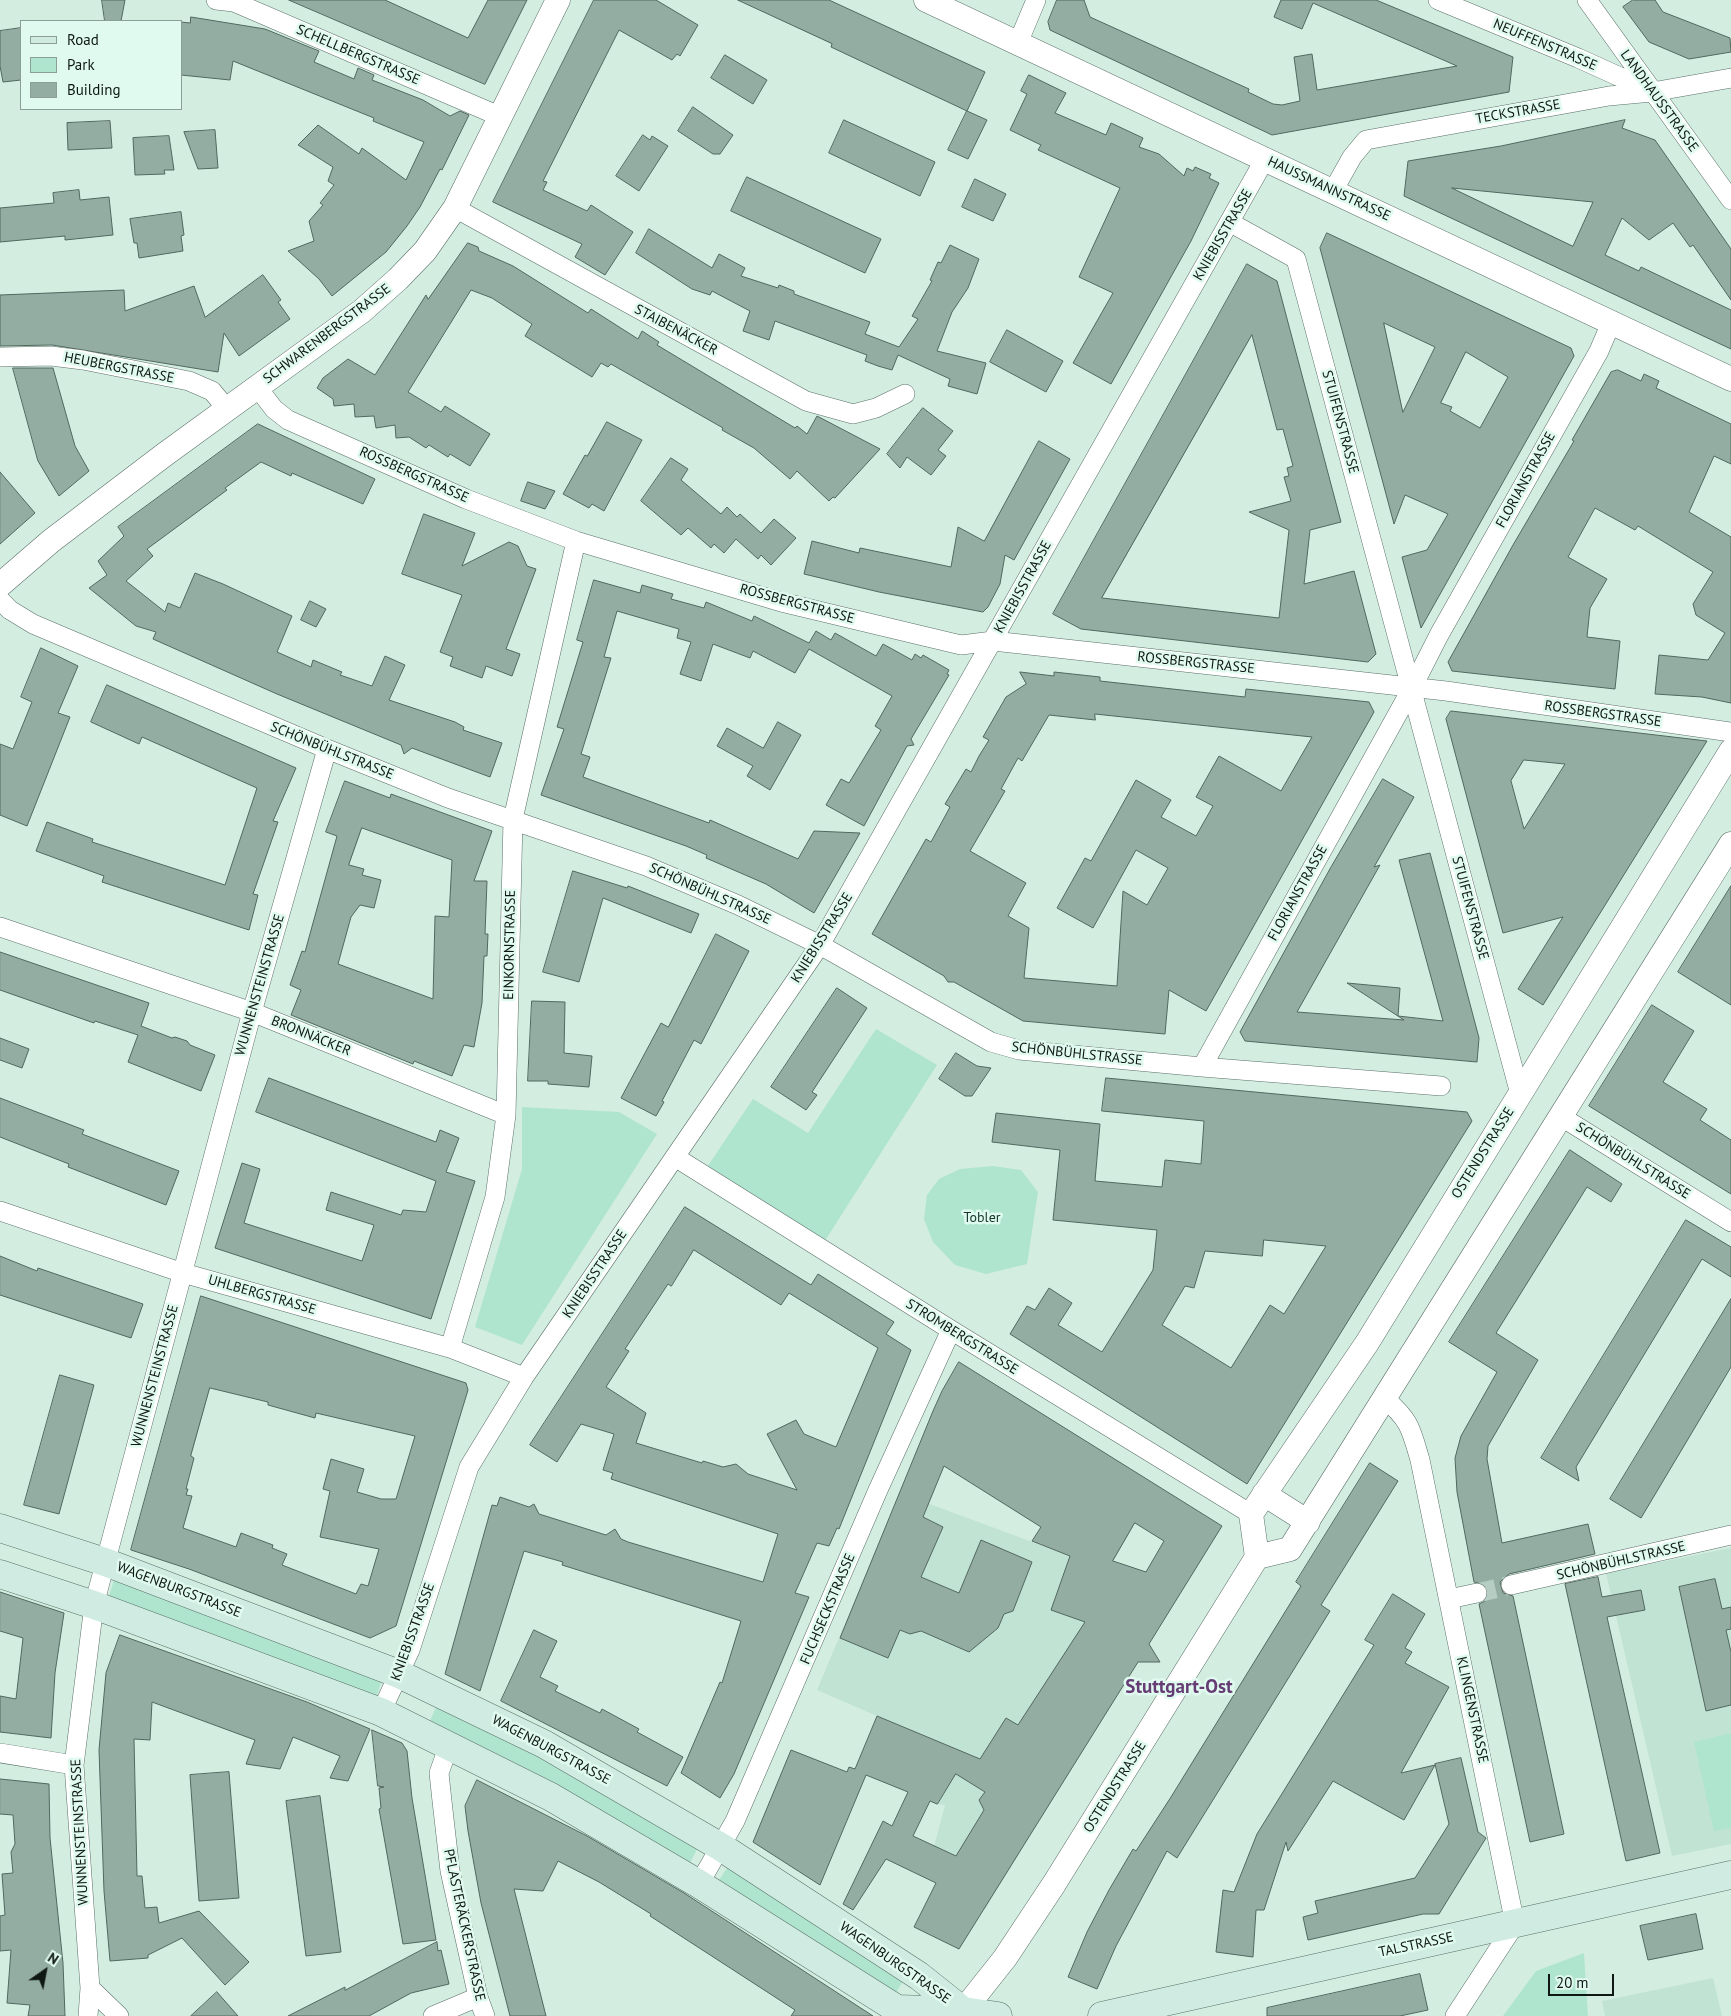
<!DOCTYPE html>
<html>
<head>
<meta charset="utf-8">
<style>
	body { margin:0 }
	#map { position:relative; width:1731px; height:2016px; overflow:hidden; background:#d3ede1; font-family:"PT Sans",sans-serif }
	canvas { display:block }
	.legend { position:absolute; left:20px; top:20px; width:162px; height:90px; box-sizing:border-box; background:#e0faef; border:1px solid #8c9f97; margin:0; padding:6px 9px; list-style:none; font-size:15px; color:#0e1714 }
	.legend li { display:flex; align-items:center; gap:10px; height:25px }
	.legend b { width:25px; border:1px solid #8c9f97 }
	.north { position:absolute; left:20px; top:1946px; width:50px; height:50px; -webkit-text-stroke:4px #e0faef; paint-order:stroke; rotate:33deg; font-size:14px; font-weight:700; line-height:20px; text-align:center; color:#0e1714 }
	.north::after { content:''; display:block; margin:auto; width:18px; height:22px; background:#0e1714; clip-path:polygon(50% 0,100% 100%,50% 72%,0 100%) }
	.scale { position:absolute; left:1548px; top:1974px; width:66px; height:22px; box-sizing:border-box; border:2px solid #0e1714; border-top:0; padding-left:6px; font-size:15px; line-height:18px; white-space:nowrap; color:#0e1714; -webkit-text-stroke:4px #e0faef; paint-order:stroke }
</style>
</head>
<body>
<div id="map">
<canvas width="1731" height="2016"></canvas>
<ul class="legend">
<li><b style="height:6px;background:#d0ece2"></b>Road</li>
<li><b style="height:14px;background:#afe5ce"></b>Park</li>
<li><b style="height:14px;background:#94ada2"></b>Building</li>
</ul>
<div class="north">N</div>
<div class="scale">20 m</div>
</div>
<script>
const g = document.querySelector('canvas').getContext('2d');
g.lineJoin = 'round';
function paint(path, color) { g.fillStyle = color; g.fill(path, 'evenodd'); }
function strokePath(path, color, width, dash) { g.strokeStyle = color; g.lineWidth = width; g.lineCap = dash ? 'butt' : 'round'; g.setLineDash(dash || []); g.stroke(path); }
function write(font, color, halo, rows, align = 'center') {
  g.font = font + ' "PT Sans",sans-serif'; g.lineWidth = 5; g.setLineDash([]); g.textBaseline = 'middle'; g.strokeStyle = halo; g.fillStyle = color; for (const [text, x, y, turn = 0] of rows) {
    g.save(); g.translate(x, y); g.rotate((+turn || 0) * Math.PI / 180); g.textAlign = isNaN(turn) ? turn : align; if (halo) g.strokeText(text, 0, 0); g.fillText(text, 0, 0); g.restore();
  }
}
paint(new Path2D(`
	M900,1493L1070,1556L1116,1697L985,1909L927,1873L945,1805L937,1804L967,1755L817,1690Z
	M1731,1548V1844L1672,1856L1606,1573Z
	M1713,1978L1722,2016H1605L1602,2001Z`), '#c1e3d4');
paint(new Path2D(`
	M876,1029L937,1065L823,1244L707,1167L753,1099L808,1133Z
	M522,1107L619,1112L657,1134L522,1345L475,1327L522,1169Z
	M993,1166L1021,1170L1038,1192L1027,1264L986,1274L955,1265L933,1242L924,1219L927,1195L939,1179L960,1169Z
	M114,1580L381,1682L375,1701L108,1599Z
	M437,1705L566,1770L699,1845L689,1865L429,1723Z
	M1731,1733V1828L1714,1831L1694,1742Z
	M729,1865L905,1977L895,1995L717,1883Z
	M1584,1953L1588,2016H1503L1536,1971Z`), '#afe5ce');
const building = new Path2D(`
	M102,0H125L121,21H105Z
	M289,0H385L468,38L488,0H527L485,84Z
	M594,0H656L698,25L680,56L677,54L672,60L619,30L543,181L547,182L543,190L587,211L591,205L633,232L605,275L575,257L582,244L493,202Z
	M738,0H829L985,72L967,111L831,47L832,44Z
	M1057,0H1084L1090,17L1249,89L1248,92L1273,104L1282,105L1300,101L1294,57L1312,54L1317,90L1457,66L1313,3L1302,29L1274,17L1281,0H1376L1513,57L1509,92L1272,135L1050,30L1048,22Z
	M1633,0H1655L1663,12L1730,38L1731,52L1689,59L1649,42L1623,7Z
	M191,17L265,29L319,51L314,62L354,79L358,68L374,75L372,80L423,100L450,116L460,111L469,115L442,170L440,169L420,207L407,226L386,252L332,296L319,279L288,251L314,241L309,221L323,205L320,203L334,185L328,181L333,167L298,145L318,125L359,154L362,148L406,180L424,142L373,121L374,118L233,61L230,80L181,75V22L190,23Z
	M21,28V80L3,82L0,66V31Z
	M725,55L767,80L753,104L711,78Z
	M1029,75L1066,93L1055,113L1106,135L1111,123L1143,138L1139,147L1159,154L1184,176L1187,168L1193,171L1195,167L1211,174L1209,178L1219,183L1191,241L1111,384L1073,363L1113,293L1079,277L1120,188L1038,150L1041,145L1010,130L1027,94L1021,91Z
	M693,107L733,135L720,154H713L678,131Z
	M967,111L987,120L968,159L948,150Z
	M844,120L935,162L920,196L829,153Z
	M1625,120L1622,128L1655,140L1731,249V300L1693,245L1690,247L1673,223L1649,240L1622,218L1605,255L1639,271L1641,267L1731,310V349L1404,196L1408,161L1501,146ZM1452,188L1593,202L1573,246Z
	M110,121L112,148L68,150L67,123Z
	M215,130L218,168L198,169L184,132Z
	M643,135L650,140L652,136L668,146L639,191L616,176Z
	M169,136L174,170H164L165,174L135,175L133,138Z
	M747,177L881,239L865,273L731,211Z
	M975,179L1006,194L993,221L962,207Z
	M79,190L80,200L109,197L113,235L65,240V236L0,242V208L54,203L53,193Z
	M181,212L184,235L181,236L183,251L139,258L137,243H134L130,219Z
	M649,229L712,268L719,254L745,268L741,276L778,288L779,285L794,291V294L870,322L865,334L899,347L918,319L912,316L932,281L930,280L938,262L941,263L950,245L979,259L968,288L952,312L937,351L986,363L977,394L948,386L950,379L898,355L892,370L878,366L865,361L867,355L775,321L769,340L743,331L750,311L712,291L710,295L692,289L636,253Z
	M1327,233L1571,348L1574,356L1421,628L1402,557L1427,550L1448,514L1405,495L1394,524L1320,248ZM1384,323L1435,347L1403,412ZM1466,352L1508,377L1480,428L1450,411L1452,407L1441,403Z
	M468,243L478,247L479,251L513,266L588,313L591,309L638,339L642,331L659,342L657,345L795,428L797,426L807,434L817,416L880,449L835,498L833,497L829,501L797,471L790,479L754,448L722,430L723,428L611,364L608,367L601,363L592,377L525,336L532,324L492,298L471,290L408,392L441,412L445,406L490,434L470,466L450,454L448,457L429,445L426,448L409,437L396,438L395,425L376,428L374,416L355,417L354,404L334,406L333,399L317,388L323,378L348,359L375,375L426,295L428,299Z
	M1247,264L1277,281L1341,522L1310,530L1304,584L1354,571L1376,654L1368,662L1081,629L1053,614ZM1252,335L1277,430L1283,429L1293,466L1287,468L1289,476L1284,477L1291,501L1249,512L1289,530L1279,618L1102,598Z
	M263,275L281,300L278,302L290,319L239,356L224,333L218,372L52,345L0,346V295L124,290L125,311L194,286L205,317Z
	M1007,330L1063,361L1046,392L990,362Z
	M13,368H53L75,446L89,471L59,496L38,461Z
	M1618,370L1641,381L1644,374L1659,381L1656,388L1731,424V464L1714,456L1689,512L1731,537V703L1702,697L1655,694L1659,655L1708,660L1725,633L1696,615L1693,604L1713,572L1638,526L1635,530L1595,508L1568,557L1607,579L1590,608L1587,637L1620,641L1615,689L1452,671L1448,662L1513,545L1574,441L1572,440L1611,372Z
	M923,408L953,431L938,450L946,456L931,475L907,457L900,468L887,454Z
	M607,422L642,440L604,511L592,504L589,508L563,494L585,455L587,456Z
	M258,424L375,479L363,504L292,473L291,476L261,462L225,488L227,490L147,549L153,556L126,581L165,612L168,603L180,608L195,573L223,584L292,616L277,652L311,667L313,660L342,672L340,675L372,686L385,656L405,665L389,700L455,722L464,727L463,730L502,743L490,777L412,748L404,754L401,745L277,694L153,639L156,632L136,626L89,588L107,575L98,561L124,536L118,527Z
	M1039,441L1070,459L1014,560L1005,555L1000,584L988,607L983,612L879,592L804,574L812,541L859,553L860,548L951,567L958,527L984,541Z
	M671,458L688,469L681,480L721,514L727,507L737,517L740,514L761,533L774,519L796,538L771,565L761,555L758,559L736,539L724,553L714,544L711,548L688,528L681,535L641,501Z
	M0,472L35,513L0,544Z
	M528,482L555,491L545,509L521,501Z
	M424,514L475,533L462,566L509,542L518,546L527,566L536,569L506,649L520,654L512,676L486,666L482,678L450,666L453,657L440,652L462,595L402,574Z
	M594,580L640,593L642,585L673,594L671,599L704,608L706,602L752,621L754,616L809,643L816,631L831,640L835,633L876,656L883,644L912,660L915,654L921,658L923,655L949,670L947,674L949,675L911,739L914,745L907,746L864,826L826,805L841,779L849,783L881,730L875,726L892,696L809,649L795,673L753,651L750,658L713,644L701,681L680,674L691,642L677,638L679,629L617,611L604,657L611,658L581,754L590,757L583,777L709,823L710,820L798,859L814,831L860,833L814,913L766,884L706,858L707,855L686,846L541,795L564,729L557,727L583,642L577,640Z
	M310,601L326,609L316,627L301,620Z
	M41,648L78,666L58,713L70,717L27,826L0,815V744L13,749L32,702L21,697Z
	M1020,672L1054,676V672L1100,677V681L1245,697L1246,689L1369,702L1374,712L1206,1011L1169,990L1165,1034L1023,1021L954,982H948L944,976L872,934L926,839L931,842L950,807L945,804L966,769L971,772L979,756L989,740L983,737L1006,697L1026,684ZM1095,714L1312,737L1281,791L1219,756L1196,797L1213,806L1196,836L1161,817L1171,800L1136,780L1091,861L1085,858L1057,908L1093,928L1136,850L1168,868L1147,905L1123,891L1117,986L1024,978L1029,928L1008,916L1026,883L970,851L1005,791L1001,789L1018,758L1022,761L1049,715L1095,720Z
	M107,685L296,768L273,821L278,822L253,894L258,895L249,930L102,882L104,876L36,851L47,822L93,839L92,842L225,885L257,788L142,737L139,744L91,722Z
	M1451,711L1707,741L1543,1005L1518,989L1563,917L1503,933L1446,719ZM1524,760L1565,764L1524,829L1511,781Z
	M778,722L801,735L770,790L747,776L753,766L717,746L727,728L763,748Z
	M1383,779L1414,797L1374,867L1380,865L1297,1012L1404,1020L1347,983L1400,988L1398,1016L1443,1021L1399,860L1430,853L1479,1038L1477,1062L1245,1041L1240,1032L1331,867Z
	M345,781L390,798L391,794L492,831L474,881H487L485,934H488L487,956H484L482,1003L474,1047L464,1045L452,1076L414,1061L413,1064L291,1015L301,990L290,985L302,951L305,952L337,836L326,832ZM362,828L452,860L449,917L435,916L433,999L338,964L351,917L360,905L374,908L381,880L362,875L364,869L349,865Z
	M573,871L627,888L628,886L699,914L691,933L603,898L579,982L543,972Z
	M1731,886V1005L1678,972Z
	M716,934L749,951L701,1044L694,1040L662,1101L664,1102L656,1116L621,1098L661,1023L668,1027Z
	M0,952L149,1003L141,1026L172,1038L175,1037L187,1041L190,1045L215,1055L201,1091L128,1062L138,1035L95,1021L94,1023L0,990Z
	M837,988L867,1008L812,1092L817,1095L806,1110L771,1087Z
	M532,1001L565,1002L564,1053L592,1056L589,1087L548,1084V1081H528Z
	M1652,1005L1694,1031L1663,1082L1707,1109L1700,1120L1731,1140V1194L1589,1106Z
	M0,1038L29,1049L22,1068L0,1060Z
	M956,1053L977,1066L991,1068L972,1096H965L939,1079Z
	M269,1078L436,1142L440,1130L459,1138L446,1172L475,1181L431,1319L215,1248L242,1163L260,1169L244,1223L362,1261L374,1225L326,1210L331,1192L401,1215L403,1210L426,1212L436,1181L256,1112Z
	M1106,1078L1467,1112L1472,1121L1247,1484L1010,1334L1027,1306L1035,1310L1049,1288L1072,1303L1058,1325L1102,1352L1153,1270L1157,1230L1053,1220L1060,1150L992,1142L996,1113L1100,1124L1095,1181L1162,1187L1165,1160L1201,1164L1204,1121L1102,1111ZM1264,1240L1326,1246L1284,1314L1270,1305L1231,1368L1162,1325L1185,1286L1194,1288L1205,1251L1262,1256Z
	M0,1098L84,1130L82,1134L179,1171L166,1205L68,1167L69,1164L0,1137Z
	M1570,1150L1622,1184L1611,1202L1587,1187L1496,1333L1538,1360L1488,1446L1487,1459L1502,1543L1588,1524L1595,1554L1509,1574L1500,1582L1503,1593L1513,1596L1564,1834L1530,1842L1479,1604L1485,1601L1488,1591L1485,1585L1474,1582L1457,1492L1455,1458L1461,1436L1497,1372L1449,1342Z
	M685,1207L811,1285L818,1274L894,1322L886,1334L911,1350L839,1529L837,1528L829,1546L817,1543L795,1593L809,1597L734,1774L720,1798L681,1773L720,1682L722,1683L741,1621L562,1565L563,1562L524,1551L480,1691L445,1674L492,1505L497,1506L500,1497L529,1507L534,1504L539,1514L606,1535L615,1529L621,1539L628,1542L763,1582L778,1534L611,1479L613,1473L603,1470L614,1434L581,1424L557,1462L530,1445ZM694,1250L781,1305L789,1293L878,1348L836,1447L804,1434L796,1420L767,1434L797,1490L748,1474L736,1464L723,1467L703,1461L702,1463L636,1443L646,1413L606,1387L629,1351L625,1349L668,1284L671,1286Z
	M1686,1220L1731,1247V1277L1702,1259L1576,1467L1579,1481L1541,1458Z
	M0,1256L37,1271L38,1268L143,1304L131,1338L0,1295Z
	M201,1296L466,1383L468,1390L396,1626L370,1638L189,1569L131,1550ZM210,1388L268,1402V1405L315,1418L316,1413L415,1436L396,1499H381L357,1492L364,1469L331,1459L323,1489L330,1491L320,1537L379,1549L368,1586L361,1584L356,1594L282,1565L287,1554L272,1548L273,1545L241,1533L236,1547L183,1528L192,1496L186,1495L188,1489H186L194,1458L191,1456Z
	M1731,1299V1367L1641,1518L1610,1499Z
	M959,1362L1222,1526L1149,1644L1160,1662H1138L959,1949L914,1927L936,1883L886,1859L853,1910L843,1904L883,1821L892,1826L908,1792L866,1775L820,1885L753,1842L791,1750L847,1772L849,1767L855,1769L877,1716L980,1759L1006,1718L1018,1725L1085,1622L1051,1610L1070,1556L1032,1541L1041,1527L944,1466L923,1517L943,1527L921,1577L959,1593L981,1540L1032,1562L1013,1611L1004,1614L998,1628L969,1652L921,1631L910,1634L900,1630L888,1658L840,1638L933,1411L942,1391ZM1135,1523L1164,1541L1146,1572L1113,1561ZM956,1774L985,1792L979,1800L984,1810L956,1856L913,1836L930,1801L937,1804Z
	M60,1375L94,1385L59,1514L24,1505Z
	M1370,1463L1398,1481L1321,1605L1330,1611L1177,1858L1167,1851L1116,1946L1097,1989L1068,1977L1087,1932L1109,1890L1133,1849L1136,1851L1171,1797L1301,1586L1296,1582Z
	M1598,1577L1602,1597L1641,1590L1645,1610L1607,1617L1660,1853L1626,1861L1565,1584Z
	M1715,1579L1722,1609L1731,1607V1629L1726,1630L1731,1652V1705L1706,1711L1679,1587Z
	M0,1592L64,1613L55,1673L51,1738L0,1732V1696L16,1699L23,1638L0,1631Z
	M1393,1594L1425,1614L1405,1648L1412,1652L1405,1663L1449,1687L1401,1773L1435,1765L1404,1820L1333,1781L1288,1851L1286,1842L1264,1910H1256L1253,1957L1216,1952L1223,1890L1234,1892L1257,1834L1374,1645L1365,1640Z
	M534,1630L557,1641L540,1677L558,1686L555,1691L600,1713L602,1709L639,1729L637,1732L683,1757L667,1786L501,1701Z
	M120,1635L307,1702L370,1729L348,1781L330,1778L340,1756L293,1737L280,1769L246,1764L255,1740L152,1702L150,1740L134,1739L137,1876H142L145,1908L157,1907L159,1923L199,1911L249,1962L225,1985L182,1938L148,1955V1958L110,1961L104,1891L99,1750L106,1673Z
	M372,1730L402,1743L407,1751L412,1798L436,1940L403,1944L379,1809L381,1808L379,1788L384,1787L378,1786Z
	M1461,1758L1478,1832L1486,1838L1439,1914H1423L1308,1940L1303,1917L1318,1913L1315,1901L1415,1878L1449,1824L1435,1764Z
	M229,1772L239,1898L199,1901L190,1775Z
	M0,1779L49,1784L50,1838L63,1963L65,2016H28L30,2005L7,2003L11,1950L0,1951V1916L5,1915L2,1874L13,1873L11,1852L15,1844L13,1815L0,1814Z
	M477,1780L587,1836L684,1893L873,2016H791L795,2010L650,1916L651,1914L599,1882L558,1861L543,1891L514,1889L546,2016H510L481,1903L468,1831L465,1806Z
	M320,1796L341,1952L306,1956L286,1801Z
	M1696,1914L1703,1949L1648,1960L1640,1926Z
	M437,1942L438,1951L441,1950L449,1984L411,1993L369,2016H288L345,1987V1990Z
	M1420,1974L1428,2010L1400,2016H1267V2008Z
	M217,1992L238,2016H191Z`);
paint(building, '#94ada2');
strokePath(building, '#52685f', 1);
strokePath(new Path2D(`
	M1477,1593L1511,1585`), '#b5cdc2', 19, [19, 9]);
const minor = new Path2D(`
	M216,0L234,2L499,116
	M1438,0L1578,58L1651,91
	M1587,0L1731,200
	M1018,43L1036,0
	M1333,191L1352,157L1366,140L1609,96L1652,92L1731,78
	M455,208L806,401L853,414L876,408L905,394
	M1231,223L1296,259L1520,1094
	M0,357L51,356L83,360L189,381L212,391L227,409
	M257,387L274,409L288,420L466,499L576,541L781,602L961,645L993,641L1446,691L1731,732
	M0,600L10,610L33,624L327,749L448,798L646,866L738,905L820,945L991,1042L1019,1050L1202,1067L1441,1086
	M0,927L252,1012L506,1115
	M1202,1067L1412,688L1439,635L1599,351L1611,323
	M1560,1116L1731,1222
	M675,1157L951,1330L1251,1514
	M0,1211L183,1273L450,1348L524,1377
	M450,1348L495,1197L506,1115L513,819L576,541
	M1385,1399C1410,1420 1411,1429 1420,1460L1515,1924L1455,2016
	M1511,1585L1731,1535
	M1449,1599L1477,1593
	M381,1712L410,1650L469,1467L524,1377L820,945L1265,159
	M449,1745L439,1773L442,1801L450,1871L478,1997L485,2016
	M0,1753L74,1765
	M699,1884L735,1821L878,1490L951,1330
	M90,1988L119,2016
	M88,2016L90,1988L74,1765L94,1605L252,1012L327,749
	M433,2016L478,1997`);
const tertiary = new Path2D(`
	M926,0L1731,379
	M0,585L51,541L164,455L362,311L398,279L425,251L455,208L558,0
	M1264,1494L1308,1522
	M1257,1557L1290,1549L1731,844
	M956,2016L963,2011L1005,1958L1054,1884L1257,1557L1251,1514L1367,1343L1731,751`);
const secondary = new Path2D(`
	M0,1528L105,1562L399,1674L544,1744L721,1847L919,1976L963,2011
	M0,1574L94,1605L381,1712L551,1797L699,1884L897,2009L963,2011L998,2016
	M1102,2016L1731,1875`);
strokePath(minor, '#5a7067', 20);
strokePath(tertiary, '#5a7067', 25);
strokePath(secondary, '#5a7067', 29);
strokePath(minor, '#fff', 19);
strokePath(tertiary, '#fff', 24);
strokePath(secondary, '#d0ece2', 28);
write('14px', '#0e1714', '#e0faef', [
	["NEUFFENSTRASSE",1545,45,23],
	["SCHELLBERGSTRASSE",358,55,23],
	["LANDHAUSSTRASSE",1659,101,54],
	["TECKSTRASSE",1518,112,-10],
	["HAUSSMANNSTRASSE",1329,189,25],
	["KNIEBISSTRASSE",1223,235,-60],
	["STAIBENÄCKER",676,330,28],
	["SCHWARENBERGSTRASSE",327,334,-37],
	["HEUBERGSTRASSE",119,368,11],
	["STUIFENSTRASSE",1340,422,75],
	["ROSSBERGSTRASSE",414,475,24],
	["FLORIANSTRASSE",1526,480,-61],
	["KNIEBISSTRASSE",1023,587,-61],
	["ROSSBERGSTRASSE",797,604,15],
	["ROSSBERGSTRASSE",1196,663,6],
	["ROSSBERGSTRASSE",1603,714,8],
	["SCHÖNBÜHLSTRASSE",332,751,22],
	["FLORIANSTRASSE",1298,893,-61],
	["SCHÖNBÜHLSTRASSE",710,894,24],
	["STUIFENSTRASSE",1470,908,75],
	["KNIEBISSTRASSE",822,938,-58],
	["EINKORNSTRASSE",510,945,-89],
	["WUNNENSTEINSTRASSE",260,985,-74],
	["BRONNÄCKER",311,1036,22],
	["SCHÖNBÜHLSTRASSE",1077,1054,6],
	["OSTENDSTRASSE",1483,1153,-58],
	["SCHÖNBÜHLSTRASSE",1633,1161,32],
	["KNIEBISSTRASSE",595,1274,-56],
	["UHLBERGSTRASSE",262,1295,16],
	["STROMBERGSTRASSE",962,1337,32],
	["WUNNENSTEINSTRASSE",155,1376,-75],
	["SCHÖNBÜHLSTRASSE",1621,1561,-13],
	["WAGENBURGSTRASSE",179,1590,21],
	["FUCHSECKSTRASSE",828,1609,-67],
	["KNIEBISSTRASSE",413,1632,-70],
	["KLINGENSTRASSE",1472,1710,78],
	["WAGENBURGSTRASSE",551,1750,28],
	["OSTENDSTRASSE",1115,1787,-58],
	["WUNNENSTEINSTRASSE",80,1832,-93],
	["PFLASTERÄCKERSTRASSE",464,1925,78],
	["TALSTRASSE",1416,1945,-12],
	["WAGENBURGSTRASSE",895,1963,35]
]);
write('14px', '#15382c', '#e0faef', [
	["Tobler",982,1218]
]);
write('bold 19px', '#653c73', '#e0faef', [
	["Stuttgart-Ost",1179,1688]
]);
</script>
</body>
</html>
